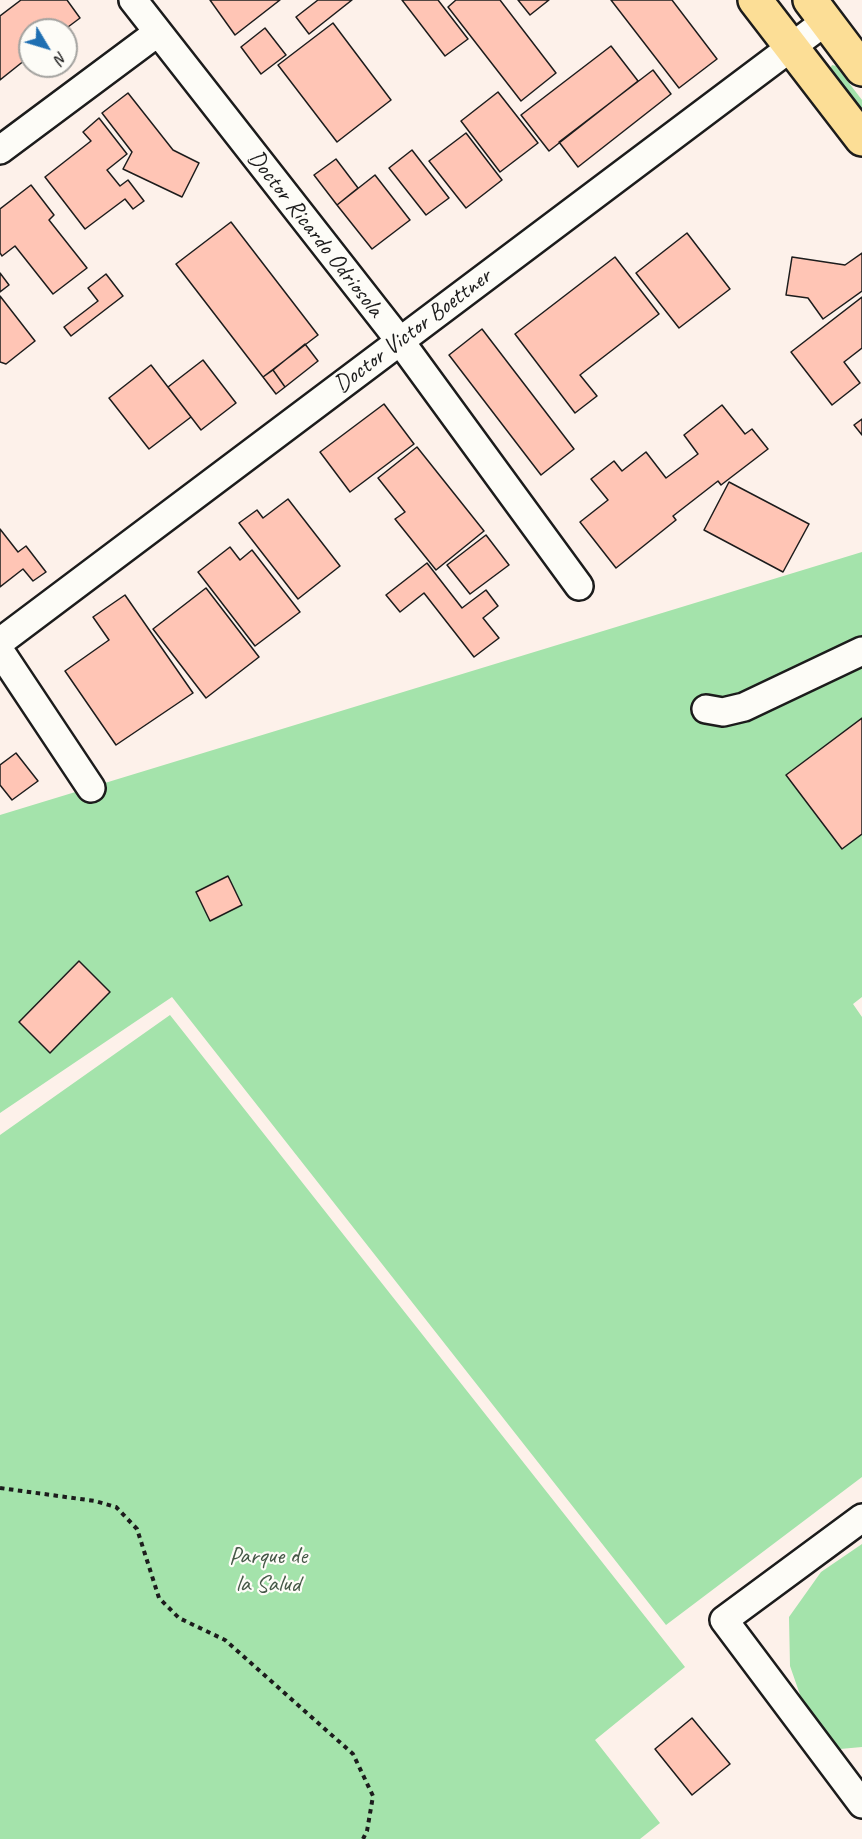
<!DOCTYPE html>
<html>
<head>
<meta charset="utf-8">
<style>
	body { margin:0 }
	#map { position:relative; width:862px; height:1839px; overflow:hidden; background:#fdf1ea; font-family:Caveat,sans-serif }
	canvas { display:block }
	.north { position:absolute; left:18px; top:18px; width:60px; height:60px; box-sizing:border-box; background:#fdfcf7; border:2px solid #a3a29f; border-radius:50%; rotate:128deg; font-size:16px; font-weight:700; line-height:24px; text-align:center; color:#1c1c1c }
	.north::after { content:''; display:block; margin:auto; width:21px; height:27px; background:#1f6fb2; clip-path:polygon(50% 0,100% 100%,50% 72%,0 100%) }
</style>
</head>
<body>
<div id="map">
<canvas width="862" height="1839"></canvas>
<div class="north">N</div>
</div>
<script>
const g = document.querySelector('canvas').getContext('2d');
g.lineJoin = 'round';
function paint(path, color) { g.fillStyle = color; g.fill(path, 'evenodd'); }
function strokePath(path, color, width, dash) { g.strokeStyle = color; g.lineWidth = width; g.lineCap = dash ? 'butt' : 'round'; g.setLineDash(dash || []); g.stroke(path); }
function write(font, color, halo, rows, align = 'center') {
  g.font = font + ' Caveat,sans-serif'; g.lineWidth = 4.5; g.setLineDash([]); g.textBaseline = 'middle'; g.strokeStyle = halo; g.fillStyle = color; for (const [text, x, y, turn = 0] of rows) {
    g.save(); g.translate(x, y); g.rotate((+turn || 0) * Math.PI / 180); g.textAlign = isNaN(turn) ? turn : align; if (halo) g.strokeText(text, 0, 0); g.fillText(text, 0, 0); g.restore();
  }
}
paint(new Path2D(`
	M832,65L836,66L862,100V114L829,71Z
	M862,552V997L853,1004L862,1017V1477L666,1625L172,997L0,1113V815Z
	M170,1015L685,1667L595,1740L660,1823L640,1839H0V1135Z
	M862,1544V1747L840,1749L805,1709L790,1666L789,1617L821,1572Z`), '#a4e3ab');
const building = new Path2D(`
	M21,0H67L80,18L64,30H30V56L0,80V16Z
	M210,0H280L235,35Z
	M318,0H352L309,34L296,17Z
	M402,0H438L468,39L445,56Z
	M456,0H500L556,73L521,101L448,7Z
	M518,0H549L530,15Z
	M611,0H672L717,59L679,88Z
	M333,23L391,100L337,142L278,65Z
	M265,28L286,55L261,74L241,47Z
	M611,46L638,81L549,151L521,115Z
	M653,70L671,94L578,167L559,142Z
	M498,92L538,143L500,172L461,121Z
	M128,93L173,150L199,163L182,197L123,169L132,152L102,113Z
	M99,118L127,154L107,170L120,186L128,180L144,201L133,209L125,199L85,229L45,177L91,141L83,132Z
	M466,133L502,180L466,208L429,161Z
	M412,150L449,198L426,215L389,168Z
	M336,159L358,188L337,205L314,175Z
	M375,175L410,220L372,249L337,205Z
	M31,185L54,215L49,220L87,268L53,294L15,246L2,256L0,253V209Z
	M231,222L318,335L263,377L176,264Z
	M687,233L730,289L679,328L636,273Z
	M862,253V291L823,319L808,298L786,295L792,257L845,265Z
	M615,257L659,314L580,375L597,396L575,413L515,334Z
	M0,273L9,285L0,292Z
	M106,274L123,296L71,336L64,327L98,301L88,288Z
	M0,296L35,341L6,364L0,362Z
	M862,297V348L844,362L860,383L832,405L791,352Z
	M482,329L574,449L541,475L449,355Z
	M305,344L318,361L285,387L273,370Z
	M203,360L236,403L201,430L168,387Z
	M151,365L191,417L149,449L109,398Z
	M273,370L285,387L276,394L263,377Z
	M384,404L414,444L350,492L320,452Z
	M722,405L745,434L752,429L768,449L721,485L718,481L673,516L676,520L616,568L580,522L608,500L591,479L614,461L622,471L646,452L666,478L698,454L684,435Z
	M862,419V435L854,425Z
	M417,447L484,531L436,570L395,519L405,512L378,478Z
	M729,482L809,524L783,572L704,530Z
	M288,499L340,566L298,599L239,523L257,510L263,518Z
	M0,529L18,552L26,546L46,572L33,581L23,569L0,587Z
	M486,535L509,565L470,594L447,565Z
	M230,547L240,560L252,550L300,612L255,646L198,572Z
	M427,563L462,608L486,590L498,606L483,618L499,638L474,657L424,593L400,612L386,595Z
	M206,588L259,657L206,698L153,629Z
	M125,595L193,693L116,745L65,671L109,640L93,617Z
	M862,718V834L842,849L786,775Z
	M16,753L38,781L12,800L0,785V765Z
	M228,876L242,905L210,921L196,892Z
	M79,961L110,992L50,1053L19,1022Z
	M692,1718L730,1764L692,1795L655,1749Z`);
paint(building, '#ffc5b5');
strokePath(building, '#1c1c1c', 1.5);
const minor = new Path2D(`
	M133,0L400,341L579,586
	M0,150L157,33
	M0,642L826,21
	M0,651L91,788
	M706,709L723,712L744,707L862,651
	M862,1518L724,1620L862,1804`);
const major = new Path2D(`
	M755,0L862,139
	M810,0L862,69`);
strokePath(minor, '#1c1c1c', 32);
strokePath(major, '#1c1c1c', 38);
strokePath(new Path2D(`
	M0,1488L95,1501L116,1507L137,1529L159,1598L179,1618L225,1640L353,1754L373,1796L367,1831L363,1839`), '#1c1c1c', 4, [4.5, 4.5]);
strokePath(minor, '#fdfcf7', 27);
strokePath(major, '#fcde96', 33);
write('24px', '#1c1c1c', '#fdfcf7', [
	["Doctor Ricardo Odriosola",315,234,52],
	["Doctor Victor Boettner",413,331,-37]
]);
write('24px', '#455847', '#fdfcf7', [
	["Parque de",268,1557],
	["la Salud",268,1585]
]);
</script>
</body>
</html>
